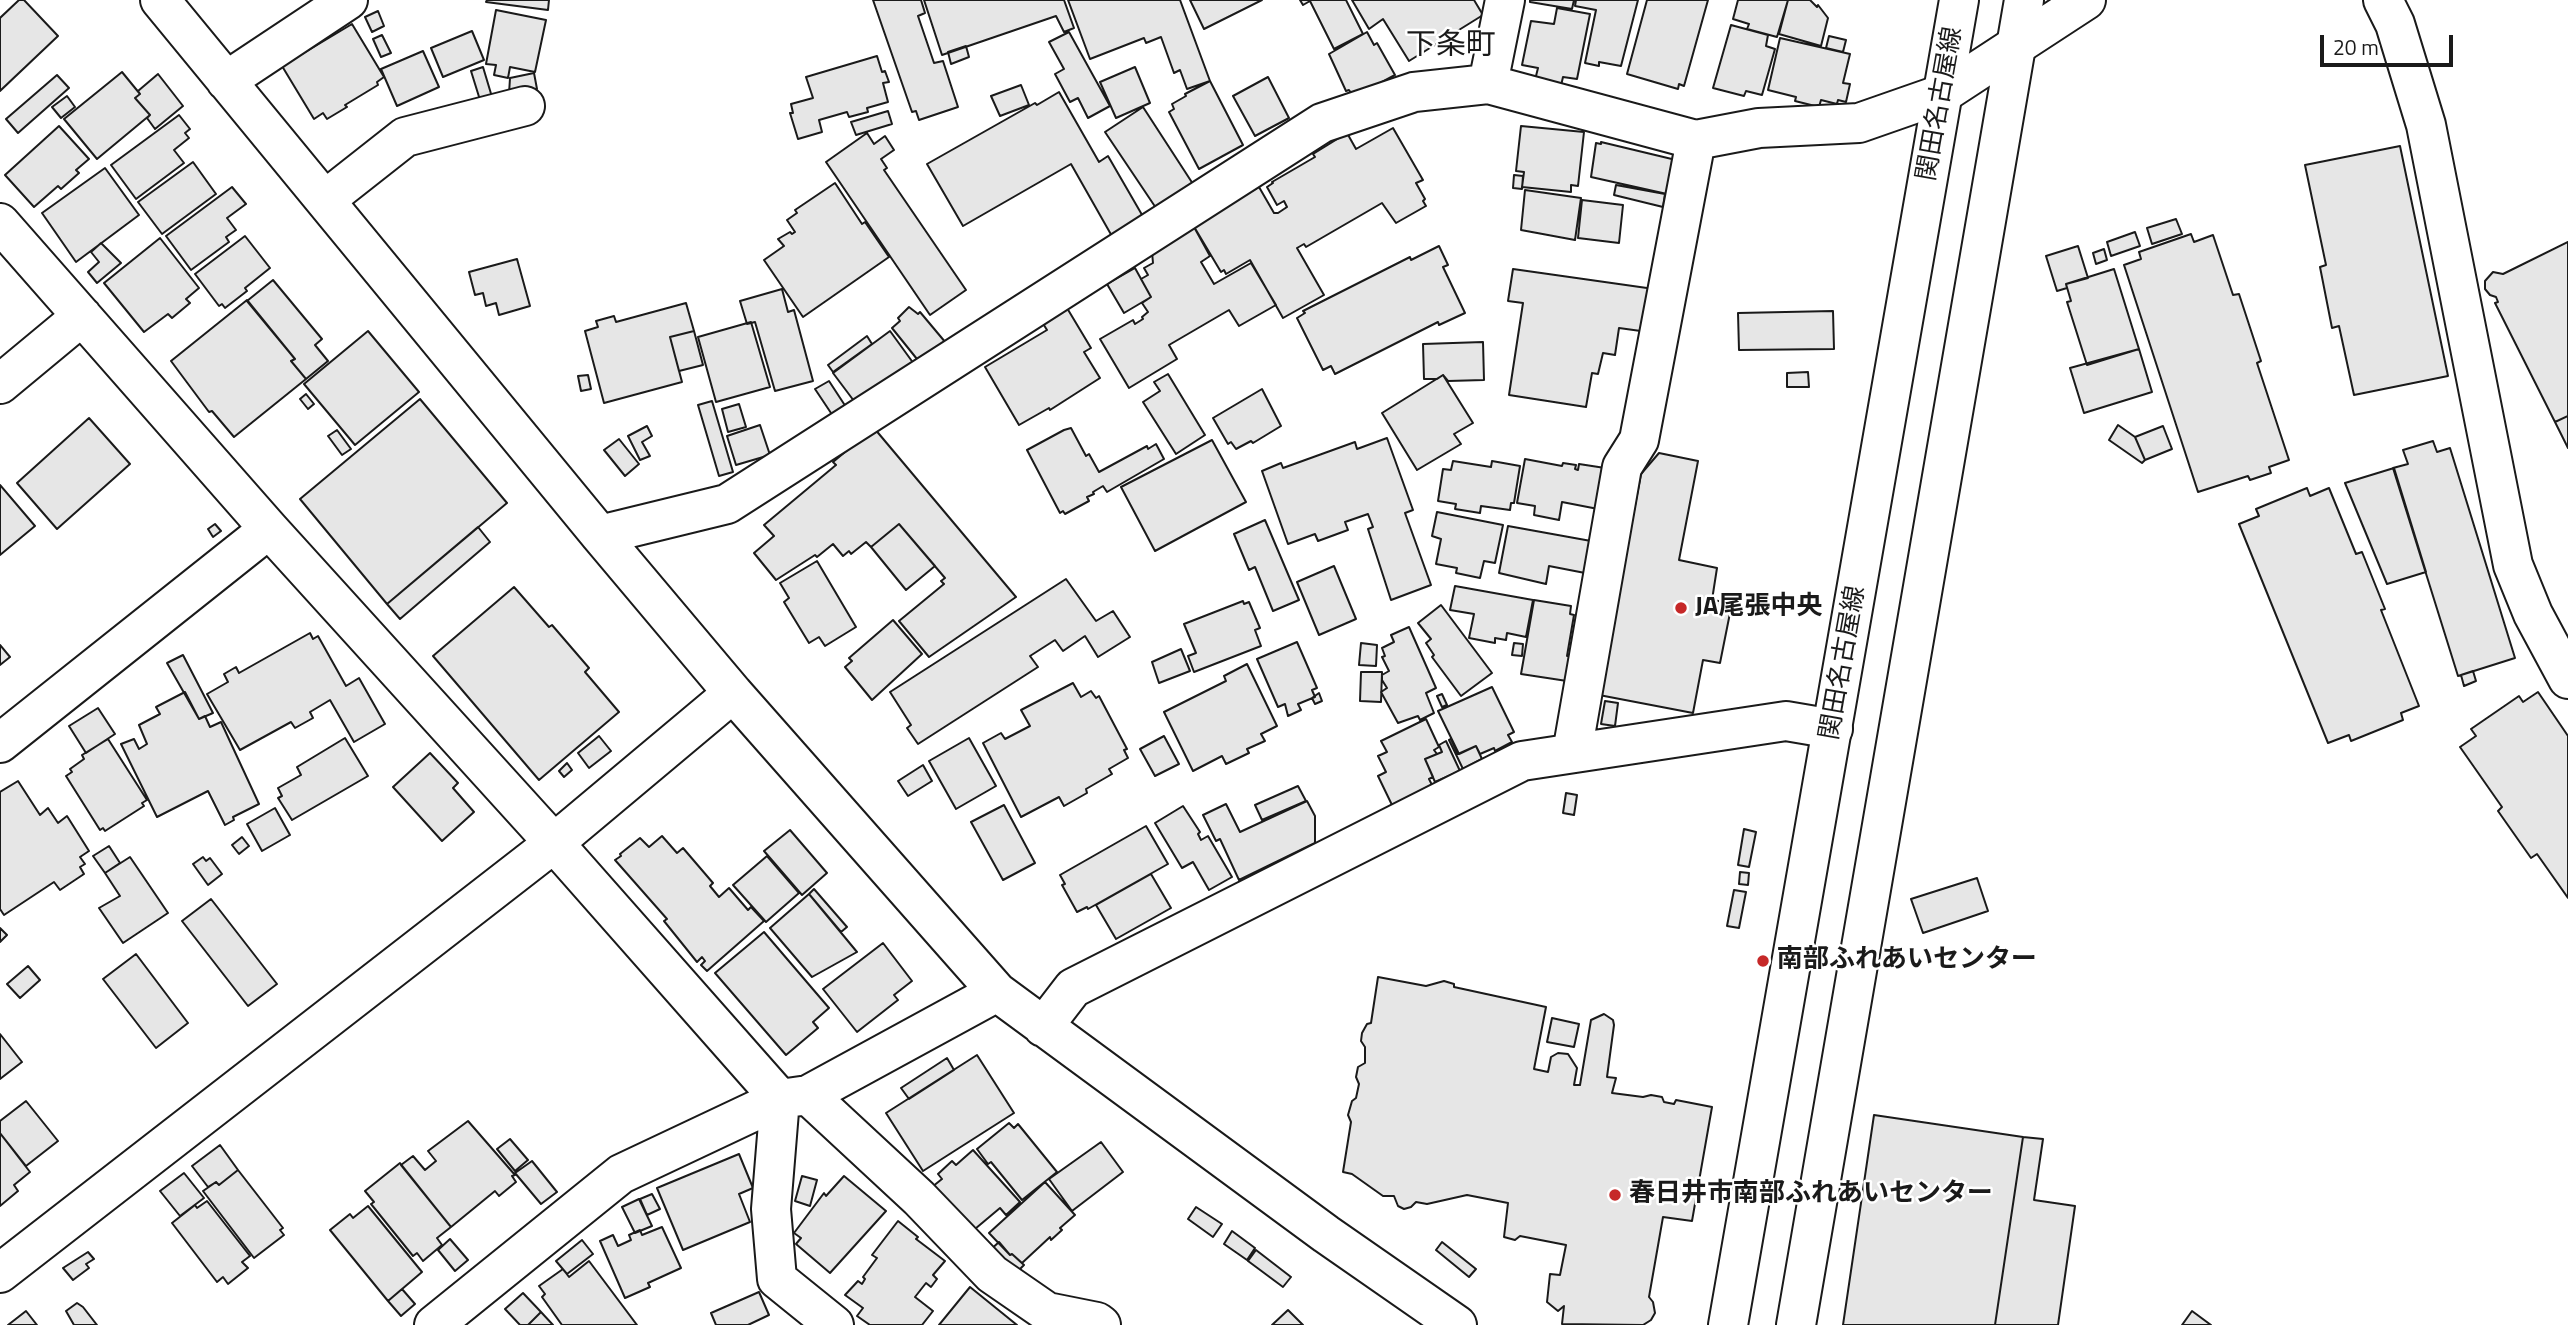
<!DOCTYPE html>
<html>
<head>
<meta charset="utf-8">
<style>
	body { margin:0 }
	#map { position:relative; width:2568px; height:1325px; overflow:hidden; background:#fff; font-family:"Titillium Web",sans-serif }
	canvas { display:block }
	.scale { position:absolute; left:2320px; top:35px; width:133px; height:32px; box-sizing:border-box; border:4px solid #1a1a1a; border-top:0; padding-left:9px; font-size:21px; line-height:24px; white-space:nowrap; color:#1a1a1a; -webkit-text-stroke:5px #fff; paint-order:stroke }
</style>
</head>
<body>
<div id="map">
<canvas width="2568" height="1325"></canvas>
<div class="scale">20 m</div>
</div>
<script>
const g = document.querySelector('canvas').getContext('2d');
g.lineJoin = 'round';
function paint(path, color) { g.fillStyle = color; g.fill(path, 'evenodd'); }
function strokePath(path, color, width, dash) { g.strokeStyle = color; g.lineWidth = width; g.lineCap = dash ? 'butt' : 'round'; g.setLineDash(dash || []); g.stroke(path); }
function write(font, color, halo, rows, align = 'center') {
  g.font = font + ' "Titillium Web","Noto Sans JP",sans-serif'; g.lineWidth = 5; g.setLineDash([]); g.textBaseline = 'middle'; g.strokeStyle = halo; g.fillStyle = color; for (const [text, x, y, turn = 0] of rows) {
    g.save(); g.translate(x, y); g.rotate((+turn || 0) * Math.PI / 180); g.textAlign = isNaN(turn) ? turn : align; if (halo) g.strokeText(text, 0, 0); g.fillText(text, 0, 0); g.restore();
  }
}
const building = new Path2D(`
	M19,0H24L58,36L0,91V18Z
	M487,0H549L548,10L486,2Z
	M873,0H921L925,13L918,16L934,63L943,61L958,107L919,120L916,111L912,112Z
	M924,0H1064L1074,28L1064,32L1056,16L942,55Z
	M1068,0H1180L1210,81L1187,89L1180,70L1174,73L1161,37L1146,43L1144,38L1090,59Z
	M1190,0H1262L1204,29Z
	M1300,0H1346L1363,34L1334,49L1310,1L1303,5Z
	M1352,0H1474L1483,15L1409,61L1383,19L1369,29Z
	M1530,0H1574L1572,9L1530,2Z
	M1576,0H1638L1621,66L1599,62V66L1585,63L1596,10L1575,6Z
	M1647,0H1708L1684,86L1679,84L1678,89L1627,74Z
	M1738,0H1788L1777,37L1747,29L1749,24L1733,19Z
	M1788,0H1810L1817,7L1818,5L1828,18L1821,46L1779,34Z
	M1557,8L1590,14L1577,79L1563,77L1560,90L1534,84L1538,68L1522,65L1531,21L1554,24Z
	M496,10L546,20L535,72L510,67L508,78L494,75L496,65L486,64Z
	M378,11L384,26L372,32L365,17Z
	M352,24L384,77L377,82L378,85L345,105L347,107L327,119L323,113L314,119L282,66Z
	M1731,25L1768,35L1766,46L1775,49L1762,95L1746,91L1744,96L1713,88Z
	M472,31L484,60L443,77L431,48Z
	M1069,32L1110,106L1088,118L1078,98L1070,102L1055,74L1064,69L1049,42Z
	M1367,32L1374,45L1377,43L1395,75L1354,97L1349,90L1346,91L1329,54Z
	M382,35L391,53L381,57L373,39Z
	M1829,36L1846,40L1843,52L1826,48Z
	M1780,38L1850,54L1843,83L1850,84L1846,102L1838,100L1837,104L1821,100L1819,107L1795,101L1796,97L1768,90Z
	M966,46L969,57L951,64L948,52Z
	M423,51L439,87L397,106L381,69Z
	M877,56L882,72L885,71L889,82L883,83L888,102L867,108L868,112L849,117L847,112L819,120L822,132L798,139L790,113H793L791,104L813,98L806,77Z
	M483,67L492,97L480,100L471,71Z
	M1135,67L1150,103L1116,118L1100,82Z
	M122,72L140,94L135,98L150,115L97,159L64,119Z
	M534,73L537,89L509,94L510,78Z
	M158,74L183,106L155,129L147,118L150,115L135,98L140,94L138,91Z
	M57,75L69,88L18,133L6,119Z
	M1268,77L1289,118L1255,136L1233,96Z
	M1210,81L1243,145L1199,169L1169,112L1174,109L1172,104L1186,96L1185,94Z
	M1021,85L1029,105L1000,116L991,96Z
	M1059,92L1099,162L1108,156L1145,220L1113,238L1071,164L963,226L927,164L1035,103L1037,105Z
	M67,96L75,107L61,118L52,107Z
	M1143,107L1193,184L1156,208L1105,132Z
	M888,111L892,124L856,135L851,122Z
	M179,115L190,129L185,133L189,138L174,150L184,163L136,199L111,165Z
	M59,126L89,159L76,170L79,173L61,189L58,186L34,207L5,175Z
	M1521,126L1584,132L1578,186L1571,185V192L1522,187L1524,172L1516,171Z
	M1393,128L1423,180L1416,183L1425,199L1423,201L1426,206L1396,223L1382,203L1306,247L1304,244L1297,248L1324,295L1283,318L1250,260L1226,274L1224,270L1221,272L1193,225L1259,187L1274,213H1278L1287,207L1284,201L1277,205L1267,187L1273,183L1272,182L1315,157L1313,154L1347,133L1356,149Z
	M867,133L874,144L885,136L894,150L881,159L887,168L884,170L966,290L930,315L826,162Z
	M1601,142L1676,160L1667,194L1591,177L1596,143L1601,144Z
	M2400,146L2448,376L2354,395L2339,326L2332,328L2320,267L2326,265L2305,165Z
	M193,162L216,194L162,234L138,202Z
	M105,168L139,215L76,262L42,213Z
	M1514,175L1523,176L1522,189L1513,188Z
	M835,183L862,224L865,222L889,257L803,317L764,260L784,246L778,239L790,232L792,234L795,232L787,220L797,213L795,210Z
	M1616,185L1665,194L1663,207L1614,195Z
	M232,187L246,204L227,218L236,230L226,237L229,242L191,270L166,236Z
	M1525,190L1581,198L1575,240L1521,230Z
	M1582,200L1623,205L1619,243L1578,238Z
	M2176,219L2182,234L2152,244L2147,228Z
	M1194,227L1210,256L1201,262L1214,284L1251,263L1276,305L1239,326L1229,310L1169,345L1177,359L1129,388L1100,339L1133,320L1135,324L1143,319L1142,317L1148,312L1142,303L1151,297L1141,279L1148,275L1144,268L1153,263L1152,252Z
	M2135,232L2140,246L2111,256L2107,242Z
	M2191,234L2194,242L2213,235L2233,295L2239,294L2261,361L2257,363L2289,460L2269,467L2271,473L2250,480L2248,476L2198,492L2124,265L2141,259L2139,252Z
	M245,236L270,268L245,288L247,291L225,308L222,304L219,306L195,274Z
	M160,238L199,288L186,299L190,303L172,318L168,314L144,332L104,283Z
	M2568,242V416L2555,422L2495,303L2498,302L2496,297L2490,295L2485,289V281L2493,272L2503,274Z
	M101,243L121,263L97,283L88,272L99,262L91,252Z
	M1439,246L1448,265L1443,267L1465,313L1439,325L1438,322L1335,374L1331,366L1323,370L1297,318L1305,313L1303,311L1410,257L1411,260Z
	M2078,246L2088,278L2066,284L2067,288L2057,291L2046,256Z
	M2104,249L2107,260L2096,264L2093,253Z
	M517,259L530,306L499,315L496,303L486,306L483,293L475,295L469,272Z
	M1135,268L1151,297L1124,313L1107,284Z
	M1513,269L1654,289L1648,332L1619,328L1615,355L1603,353L1598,374L1592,373L1586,407L1509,395L1523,303L1508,301Z
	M2114,269L2139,349L2087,365L2067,302L2071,301L2066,284Z
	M273,280L322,339L315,345L328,361L306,379L291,361L295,359L247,301Z
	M782,289L788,312L794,310L813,381L775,391L755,322L747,324L740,301Z
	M247,300L295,359L291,361L306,379L234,437L212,411L209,412L171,361Z
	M686,303L694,331L670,337L682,382L604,403L585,331L598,327L596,321L614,316L616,322Z
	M909,307L918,314L920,312L946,343L921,364L892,328L900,321L898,318Z
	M1067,308L1091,348L1084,352L1100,378L1050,410L1049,408L1019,425L985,367L1047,330L1042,322Z
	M1833,311L1834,349L1739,350L1738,313Z
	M751,322L770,387L716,402L698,337Z
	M368,331L419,392L355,445L304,384Z
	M694,331L703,365L679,371L670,337Z
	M890,331L914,364L857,405L833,373Z
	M867,336L872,344L833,372L828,365Z
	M1483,342L1484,380L1448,381L1443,375L1437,379H1424L1423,344Z
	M2139,349L2152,392L2084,413L2070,368Z
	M1808,372L1809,387H1787V373Z
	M1168,374L1205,435L1176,454L1143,402L1160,391L1154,382Z
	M588,375L591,389L581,391L578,376Z
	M1443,375L1473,423L1454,434L1461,444L1417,470L1382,413Z
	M829,381L846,407L833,416L815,389Z
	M1262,389L1281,426L1253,443L1251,441L1236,449L1231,442L1228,444L1213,418Z
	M306,394L314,404L308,409L300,399Z
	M420,399L507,503L387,604L300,499Z
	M712,401L733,472L719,476L698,405Z
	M739,404L746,427L728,432L722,409Z
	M2568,416V448L2555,422Z
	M89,418L130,464L57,529L17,483Z
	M760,425L770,455L736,465L727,436Z
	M2118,425L2135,437L2145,460L2142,463L2109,440Z
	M647,426L652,436L642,442L650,456L640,460L628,436Z
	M2163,426L2172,449L2145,460L2135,437Z
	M874,428L1016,597L929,657L899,621L944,584L941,581L945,578L899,524L871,547L866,542L851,554L849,551L843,556L833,544L817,557L815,555L776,580L754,553L774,536L764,525L836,465L833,462Z
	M1071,428L1086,456L1089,454L1099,472L1147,446L1148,449L1156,444L1164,459L1107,492L1103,486L1093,492L1094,494L1087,497L1089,501L1065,514L1063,511L1060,513L1027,450L1064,430Z
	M337,430L351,449L342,455L328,436Z
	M1387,438L1413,510L1405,513L1431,585L1391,600L1368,529L1373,527L1368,514L1345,522L1348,530L1318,541L1315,534L1288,544L1262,471L1281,463L1283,468L1355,442L1357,449Z
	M619,439L639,464L625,476L604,450Z
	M1212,440L1246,502L1155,551L1121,487Z
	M2433,441L2437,452L2450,448L2515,658L2458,676L2393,468L2408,464L2403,450Z
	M1659,453L1698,461L1679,560L1717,568L1712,600L1732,603L1720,663L1703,660L1693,713L1599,695L1641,474Z
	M1525,459L1562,466L1563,463L1576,465L1575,469L1578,470L1579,464L1605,468L1598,509L1562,502L1559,520L1534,515L1535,506L1517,503Z
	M1453,461L1491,467L1492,461L1520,466L1514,503H1511L1510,510L1481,506L1480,513L1455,509L1456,504L1438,501L1443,469L1451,470Z
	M2394,468L2426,572L2387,584L2345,483Z
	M0,485L35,526L0,555Z
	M2307,488L2310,496L2329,488L2356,554L2362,552L2385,609L2381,610L2419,706L2401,713L2403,720L2351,741L2349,735L2328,743L2239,524L2259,516L2256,509Z
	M1437,512L1503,525L1495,563L1484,561L1480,578L1456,573L1457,568L1436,564L1441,539L1432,536Z
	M1265,520L1299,600L1273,611L1255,567L1249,570L1234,534Z
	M215,524L221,531L213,537L208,529Z
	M899,524L935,566L906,590L871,547Z
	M1508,526L1591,541L1585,573L1549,566L1546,584L1499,573Z
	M478,527L490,542L400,619L387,604Z
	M817,561L856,627L825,646L819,637L809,643L784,602L789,598L780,583Z
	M1334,566L1356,619L1319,635L1297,582Z
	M1066,579L1096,621L1113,611L1130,637L1098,657L1085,636L1063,651L1055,640L1030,656L1038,667L918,744L907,728L911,725L890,692Z
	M1455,586L1533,600L1526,637L1507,633L1506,640L1495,638V643L1469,638L1474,614L1450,610Z
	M514,587L549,627L552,625L589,668L585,672L619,712L539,780L433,656Z
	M1534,600L1571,606L1570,614L1574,615L1567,656H1571L1567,681L1521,674Z
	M1243,601L1244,604L1249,602L1260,628L1255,630L1261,646L1194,672L1188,656L1196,653L1184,624Z
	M1441,605L1492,673L1461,696L1432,657L1434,655L1426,643L1431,639L1418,623Z
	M893,620L922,654L872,700L845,667L852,661L849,658Z
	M1409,627L1436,688L1426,693L1434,713L1420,720L1418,716L1398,723L1381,692L1387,688L1382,680V675L1389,671L1382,657L1385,656L1382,648L1394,642L1391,635Z
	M310,633L313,639L318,636L346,686L359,678L385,724L354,742L330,700L310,712L313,718L295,728L291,722L240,750L207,694L228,682L224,674L236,667L239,673Z
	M1297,642L1317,688L1312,690L1315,697L1298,704L1301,710L1288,716L1285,704L1278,707L1257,659Z
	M1361,643L1377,645L1376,666L1359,665Z
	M1514,643L1523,644L1522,656L1512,655Z
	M0,645L10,657L0,665Z
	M1181,649L1190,671L1159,683L1152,662Z
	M183,655L213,713L199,719L167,663Z
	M1247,664L1277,726L1261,734L1265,741L1247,749L1249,753L1226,764L1222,756L1193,771L1164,712L1226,681L1224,676Z
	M2473,671L2476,681L2464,686L2461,675Z
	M1361,672H1382L1381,702L1360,701Z
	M1073,683L1081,697L1091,691L1096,698L1099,696L1127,749L1124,750L1128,758L1109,769L1112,774L1086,789L1087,793L1064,806L1059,797L1021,817L983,743L1001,733L1005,739L1030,726L1021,710Z
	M1492,687L1514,732L1508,735L1512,742L1495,751L1494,748L1480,754L1476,746L1459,754L1438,711Z
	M185,692L199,719L205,716L210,727L221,722L259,804L233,817L234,820L225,825L208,791L157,817L121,744L134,739L139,749L147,744L139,725L160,714L156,707Z
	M2538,692L2568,736V898L2537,854L2531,858L2498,811L2502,807L2460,747L2476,736L2471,729L2519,696L2523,702Z
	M1319,693L1322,701L1315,704L1312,698Z
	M1442,694L1447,705L1442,707L1437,696Z
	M1605,701L1618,703L1615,726L1601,724Z
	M98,708L115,734L86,753L69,726Z
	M1426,719L1439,747L1434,750L1437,754L1425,759L1433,777L1429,779L1432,785L1392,805L1378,776L1386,772L1378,756L1387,752L1381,741Z
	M599,736L611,751L589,768L578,753Z
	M1164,736L1179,764L1155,776L1140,749Z
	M345,738L368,776L292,820L278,798L282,796L278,788L301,775L297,767Z
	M969,738L996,786L956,809L929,761Z
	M108,739L147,800L142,803L144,806L105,831L103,828L100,830L66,776L72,772L70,769L84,759L82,755Z
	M1451,739L1458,754L1476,746L1482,759L1463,769L1449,740Z
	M1446,741L1460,771L1435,782L1425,759L1442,752L1439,745Z
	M430,753L458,783L453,788L474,812L442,841L393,787Z
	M567,763L572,770L564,777L559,771Z
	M923,765L932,781L908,796L898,781Z
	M18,781L40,815L48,808L58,823L67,816L89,851L80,857L85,864L80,867L84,874L60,890L54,882L4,915L0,909V792Z
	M1298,786L1306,801L1262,820L1255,805Z
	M1566,793L1577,795L1574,815L1563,813Z
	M1307,801L1315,816V843L1239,880L1220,839L1216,841L1203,815L1226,804L1240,832Z
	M1004,805L1035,863L1003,880L971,822Z
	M1183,806L1200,832L1198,834L1201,840L1208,836L1232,877L1209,890L1193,862L1182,868L1155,823Z
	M275,808L290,835L262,851L247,824Z
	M1146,826L1168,864L1088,909L1087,907L1077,912L1062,885L1065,884L1060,875Z
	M1744,829L1756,832L1749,867L1738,865Z
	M790,830L827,873L802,895L764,851Z
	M662,836L677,853L683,848L713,883L710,886L719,897L729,888L748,910L751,907L764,921L707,971L701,965L705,961L702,957L697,962L664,921L667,919L615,860L621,856L620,854L640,838L649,847Z
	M242,837L249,846L239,854L232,845Z
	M109,846L120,863L105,873L93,856Z
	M767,856L799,893L766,922L733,885Z
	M130,857L168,913L123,943L99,908L120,896L105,873Z
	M203,857L206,861L210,858L222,874L208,885L193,864Z
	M1740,872L1749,873L1748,885L1739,884Z
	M1151,874L1171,908L1116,939L1096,905Z
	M1977,878L1988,911L1923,933L1911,899Z
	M814,889L847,927L841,932L809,894Z
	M1734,890L1746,892L1739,928L1727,926Z
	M809,894L857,952L812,977L770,928Z
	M211,899L277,984L248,1006L182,921Z
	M0,928L7,935L0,942Z
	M764,932L829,1008L813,1022L818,1028L786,1055L715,973Z
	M883,943L912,981L894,995L898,1000L857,1032L823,989Z
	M136,954L188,1023L156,1048L103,979Z
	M28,966L40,980L20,998L7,984Z
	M1378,977L1426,986L1444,981L1454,984V987L1546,1007L1534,1069L1548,1072L1551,1057L1558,1053L1568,1054L1577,1068L1574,1085H1580L1591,1020L1604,1014L1613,1020L1614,1025L1607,1077L1616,1078L1612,1093L1643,1097L1651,1095L1662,1097L1664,1102L1674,1104L1676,1100L1712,1107L1692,1221L1663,1217L1649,1297L1653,1302L1655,1313L1651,1320L1643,1325L1562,1324L1564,1306L1558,1311L1547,1302L1550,1274L1560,1275L1566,1245L1520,1236L1515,1240L1504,1237L1508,1203L1467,1195L1427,1204L1416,1202L1411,1207L1404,1209L1398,1206L1394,1196H1383L1352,1174L1343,1172L1351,1122L1348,1115L1352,1101L1356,1098L1359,1084L1356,1077L1358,1067L1365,1063V1047L1361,1041L1362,1033L1367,1024L1371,1023Z
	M1552,1018L1579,1024L1574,1047L1547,1042Z
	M0,1034L22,1062L0,1079Z
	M977,1055L1014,1113L923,1171L886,1113Z
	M947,1058L954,1070L909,1099L901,1088Z
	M26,1101L58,1141L26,1166L0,1133V1121Z
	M1874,1115L2023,1137L1995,1325H1843Z
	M468,1121L515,1175L512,1176L516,1182L499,1196L495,1191L451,1227L401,1165L413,1156L425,1170L436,1161L428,1151Z
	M1009,1123L1014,1128L1018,1124L1057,1172L1022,1200L991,1162L988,1164L977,1149Z
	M0,1133L30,1172L14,1185L18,1191L0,1206Z
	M2023,1137L2043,1139L2034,1200L2075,1206L2058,1325H1995Z
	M510,1139L528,1160L515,1171L497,1149Z
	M1101,1142L1123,1172L1072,1211L1049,1179Z
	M220,1145L238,1170L219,1185L216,1182L208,1187L192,1166Z
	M973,1150L1020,1202L1006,1215L1000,1208L969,1234L932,1187L942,1179L938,1174L952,1161L956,1165Z
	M739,1154L753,1188L739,1194L750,1222L683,1250L657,1188Z
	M532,1161L557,1192L541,1204L515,1173Z
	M400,1163L451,1227L437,1238L442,1245L423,1261L417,1253L413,1256L371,1204L374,1202L365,1191Z
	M238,1170L283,1228L280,1230L284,1235L254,1258L203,1191L216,1182L219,1185Z
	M184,1173L204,1198L180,1216L160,1191Z
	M802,1176L817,1180L810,1206L795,1201Z
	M844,1176L886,1211L830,1273L796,1244L801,1238L794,1233L824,1193L826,1196Z
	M1045,1182L1075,1215L1060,1228L1062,1230L1051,1240L1050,1237L1022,1263L1012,1254L1010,1255L989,1233Z
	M652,1194L660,1209L647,1215L640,1199Z
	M639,1199L652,1226L635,1233L622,1207Z
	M207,1201L250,1256L242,1262L248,1268L228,1284L223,1277L217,1282L172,1223L195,1205L197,1208Z
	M368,1206L422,1272L388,1301L330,1230L350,1214L353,1218Z
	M1196,1207L1222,1224L1213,1237L1188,1219Z
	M898,1221L918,1237L916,1239L945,1261L933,1275L937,1279L931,1287L926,1283L915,1297L933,1311L922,1325H870L857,1316L863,1308L845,1295L858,1281L862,1284L865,1279L863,1277L877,1258L872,1255Z
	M662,1227L681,1268L648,1283L650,1287L625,1298L600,1241L613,1235L618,1246L631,1240L629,1235L640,1230L642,1235Z
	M1232,1231L1255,1248L1247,1260L1224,1244Z
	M450,1239L468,1260L455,1271L438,1250Z
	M582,1240L593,1254L567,1274L556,1261Z
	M999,1242L1010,1255L1012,1254L1024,1265L1011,1278L988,1252Z
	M1442,1242L1476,1269L1469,1277L1436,1250Z
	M1256,1250L1291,1277L1283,1287L1248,1261Z
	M88,1252L94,1259L86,1264L89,1268L73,1280L63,1268Z
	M589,1261L637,1325H562L542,1297L545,1294L539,1286L563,1269L569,1277Z
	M970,1287L1017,1325H939Z
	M402,1289L415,1304L401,1316L388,1301Z
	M759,1292L769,1315L748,1325H716L711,1313Z
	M523,1293L541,1312L528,1325H520L505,1309Z
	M77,1303L83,1307L97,1325H74L66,1311Z
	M1288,1310L1303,1325H1272Z
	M26,1311L37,1325H8Z
	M2192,1311L2211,1325H2182Z
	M541,1312L553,1325H528Z`);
paint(building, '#e6e6e6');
strokePath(building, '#1a1a1a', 2);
const minor = new Path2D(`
	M160,0L600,535L733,693L997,992L1326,1234L1457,1325
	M2383,0L2395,24L2426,125L2513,565L2533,614L2568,679
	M226,81L348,0
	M1488,84L1505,0
	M325,200L405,137L525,106
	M0,223L269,529L554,843L780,1099L771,1209L777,1279L834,1325
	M0,384L82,316
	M600,535L727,504L1322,123L1414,92L1488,84L1696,140L1759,128L1859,123L1942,94L2086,0
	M0,743L269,529
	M1572,753L1622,467L1639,440L1696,140
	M1043,1027L1073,988L1522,761L1786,721L1833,729
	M808,1095L919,1198L992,1274L1047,1312L1097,1322L1101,1325
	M0,1273L554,843L733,693
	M434,1325L621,1174L780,1099L808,1095L997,992`);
const major = new Path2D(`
	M1728,1325L1959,0
	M1796,1325L2024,0`);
strokePath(minor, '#1a1a1a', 42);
strokePath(major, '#1a1a1a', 42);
strokePath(minor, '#fff', 38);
strokePath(major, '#fff', 38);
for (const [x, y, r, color] of [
	[1681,608,7,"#c62828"],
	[1763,961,7,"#c62828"],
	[1615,1195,7,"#c62828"]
]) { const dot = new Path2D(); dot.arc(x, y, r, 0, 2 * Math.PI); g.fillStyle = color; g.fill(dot); strokePath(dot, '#fff', 2.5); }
write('26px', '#1a1a1a', '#fff', [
	["関田名古屋線",1941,104,-80],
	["関田名古屋線",1844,663,-80]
]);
write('bold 26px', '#1a1a1a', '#fff', [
	["JA尾張中央",1695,608],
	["南部ふれあいセンター",1777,961],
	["春日井市南部ふれあいセンター",1629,1195]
], 'left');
write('30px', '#1a1a1a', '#fff', [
	["下条町",1451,47]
]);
</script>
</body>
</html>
